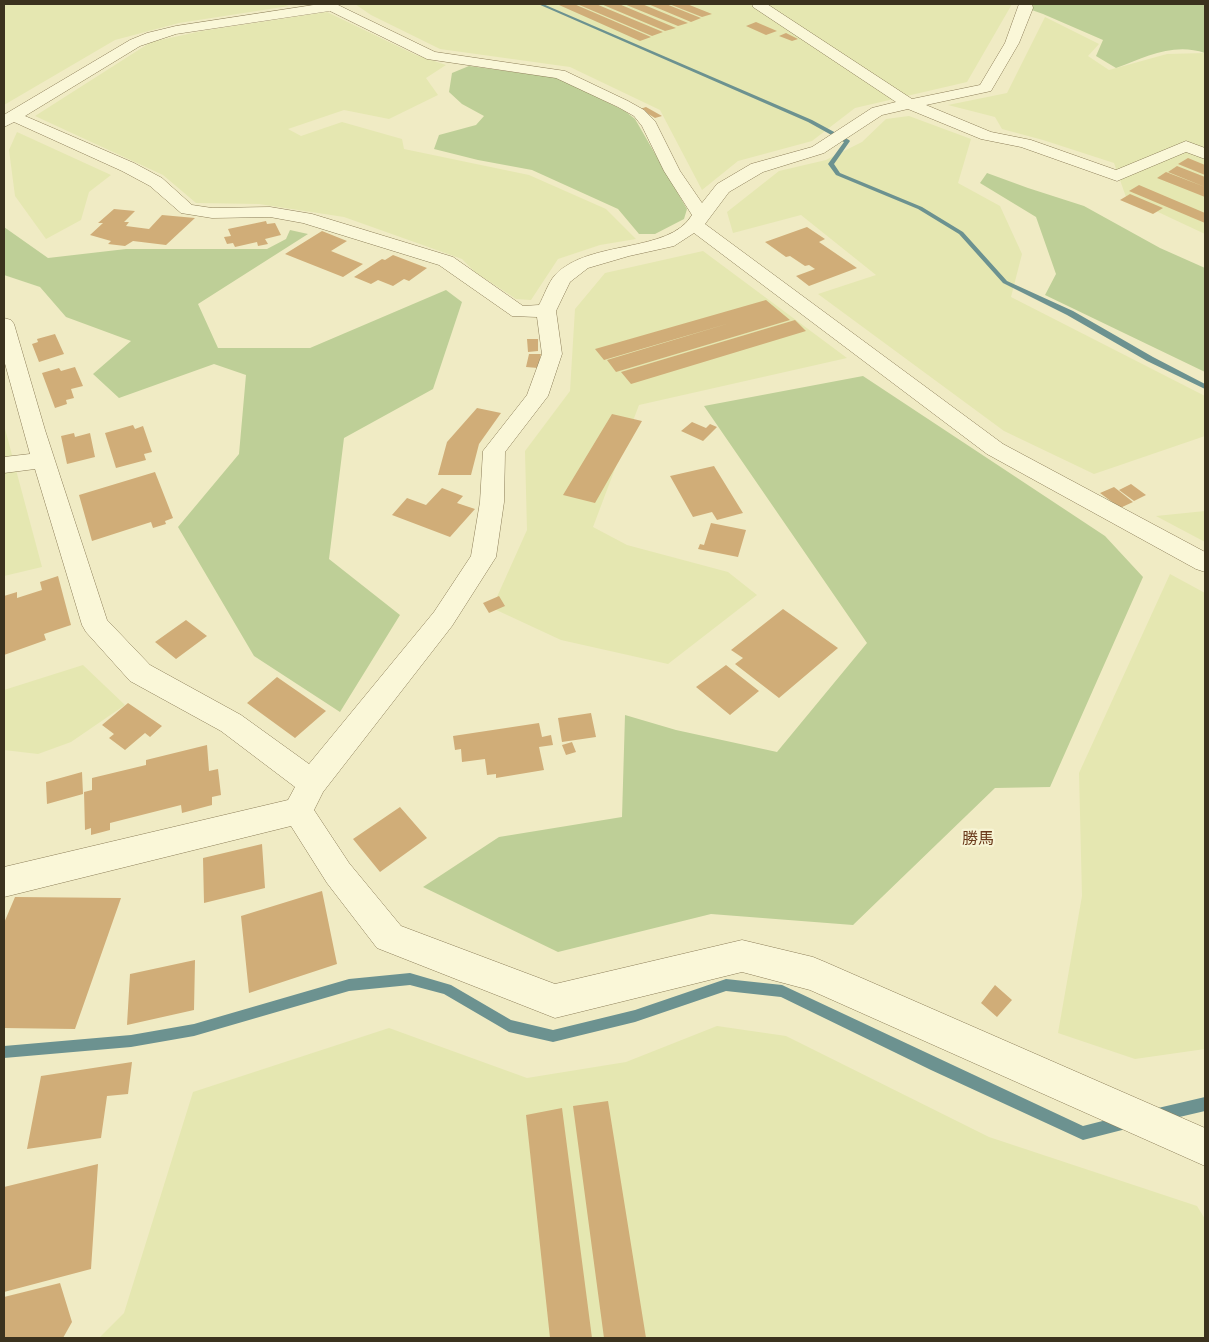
<!DOCTYPE html>
<html>
<head>
<meta charset="utf-8">
<style>
	body { margin:0 }
	#map { position:relative; width:1209px; height:1342px; overflow:hidden; background:#f0ebc4; font-family:"Noto Serif",serif }
	canvas { display:block }
	.frame { position:absolute; inset:0; border:5px solid #3b321e; pointer-events:none }
</style>
</head>
<body>
<div id="map">
<canvas width="1209" height="1342"></canvas>
<div class="frame"></div>
</div>
<script>
const g = document.querySelector('canvas').getContext('2d');
g.lineJoin = 'round';
function paint(path, color) { g.fillStyle = color; g.fill(path, 'evenodd'); }
function strokePath(path, color, width, dash) { g.strokeStyle = color; g.lineWidth = width; g.lineCap = dash ? 'butt' : 'round'; g.setLineDash(dash || []); g.stroke(path); }
function write(font, color, halo, rows, align = 'center') {
  g.font = font + ' "Noto Serif","Noto Sans JP",serif'; g.lineWidth = 4.5; g.setLineDash([]); g.textBaseline = 'middle'; g.strokeStyle = halo; g.fillStyle = color; for (const [text, x, y, turn = 0] of rows) {
    g.save(); g.translate(x, y); g.rotate((+turn || 0) * Math.PI / 180); g.textAlign = isNaN(turn) ? turn : align; if (halo) g.strokeText(text, 0, 0); g.fillText(text, 0, 0); g.restore();
  }
}
paint(new Path2D(`
	M4,4H282L289,6L179,23L115,40L4,105Z
	M355,4H1012L967,82L855,108L812,141L738,161L702,190L660,110L570,67L440,49L371,15Z
	M327,12L416,55L446,65L426,78L438,95L389,119L344,110L288,129L301,136L342,122L402,139L404,149L529,175L606,209L636,239L600,245L558,259L531,300L516,299L475,272L462,259L344,217L259,204L196,203L163,175L35,116L151,42L202,31Z
	M1045,17L1099,44L1088,56L1109,70L1167,54L1205,53V234L1126,197L1114,163L1043,140L1002,129L995,117L948,105L1007,93Z
	M909,116L971,139L958,183L1000,206L1022,254L1011,297L1205,396V436L1094,474L1004,431L818,294L876,275L801,215L733,233L727,212L779,171L826,160L862,142L886,119Z
	M17,132L111,175L89,192L81,220L46,239L15,196L9,150Z
	M703,251L847,358L639,405L593,527L627,545L728,572L757,595L668,664L561,640L492,608L527,530L525,451L570,391L575,309L605,273Z
	M4,425L42,567L4,576Z
	M1205,511V542L1156,516Z
	M1170,574L1205,593V1049L1135,1059L1058,1033L1082,896L1079,773Z
	M83,665L125,705L71,742L38,754L4,750V690Z
	M717,1026L786,1036L989,1137L1197,1206L1205,1219V1338H99L124,1313L193,1092L389,1028L527,1078L626,1062Z`), '#e5e7b1');
paint(new Path2D(`
	M1015,4H1205V53C1174,42 1145,57 1116,68L1096,56L1103,40L1043,14Z
	M469,66L558,78L625,111L635,119L687,209L684,219L655,234H639L618,209L532,170L478,160L434,149L439,135L476,125L484,116L462,104L449,92L452,73Z
	M987,173L1028,188L1084,206L1160,248L1205,268V372L1045,295L1056,274L1036,217L980,183Z
	M4,227L48,258L126,249H267L286,239L290,230L308,234L198,304L218,348H310L446,290L462,302L433,389L344,438L329,559L400,615L340,712L254,656L178,527L239,454L246,375L214,364L119,398L93,374L131,341L66,317L40,287L4,275Z
	M863,376L1105,536L1143,577L1050,787L995,788L853,925L711,914L558,952L423,887L499,837L622,817L625,715L676,730L777,752L867,643L704,406Z`), '#becf97');
paint(new Path2D(`
	M538,4H543L812,120L849,140L850,141L834,164L840,173L922,207L963,232L1007,281L1073,311L1153,357L1205,384V389L1147,361L1067,315L1003,283L959,234L918,209L836,175L828,164L844,142L808,122Z
	M410,973L451,985L511,1020L553,1030L635,1010L726,979L782,985L1083,1126L1126,1115L1131,1117L1133,1122L1131,1127L1126,1129L1083,1140L931,1070L781,997L726,991L635,1022L553,1042L509,1032L444,994L410,985L349,991L194,1036L131,1047L4,1058V1046L131,1035L194,1024L349,979Z
	M1205,1097V1111L1158,1122L1153,1120L1151,1115L1153,1110L1158,1108Z`), '#6c9290');
paint(new Path2D(`
	M564,4H574L651,37L640,41L559,5Z
	M577,4H596L663,32L652,36Z
	M601,4H619L676,28L665,31Z
	M624,4H642L688,23L678,26Z
	M648,4H666L701,18L691,22Z
	M669,4H687L712,14L702,17Z
	M756,22L777,31L766,35L746,26Z
	M786,33L798,39L792,41L779,36Z
	M646,107L662,116L655,118L640,109Z
	M1188,158L1205,165V175L1178,164Z
	M1177,166L1205,177V187L1168,172Z
	M1166,172L1205,187V197L1157,178Z
	M1139,185L1205,213V223L1129,191Z
	M1130,194L1163,208L1153,214L1120,200Z
	M114,209L135,211L124,222H129L126,226L149,229L162,215L195,218L166,245L133,241L125,246L108,244L111,241L90,235L103,223H98Z
	M266,221L267,224L275,223L281,235L265,239L268,244L258,246L257,242L235,247L233,243L227,244L224,237L231,236L228,229Z
	M807,227L825,239L819,242L857,268L809,286L796,276L815,269L809,265L805,266L790,256L786,257L765,242Z
	M322,231L347,241L331,251L363,264L343,277L285,254Z
	M393,255L427,268L409,281L404,279L393,286L378,280L371,284L354,277L382,259L385,260Z
	M766,300L790,320L616,372L607,360L730,323L604,360L595,349Z
	M795,320L806,331L631,384L621,372Z
	M55,334L64,354L39,362L32,344L38,342L37,339Z
	M527,339H538V351L528,352Z
	M529,354H541L538,368L526,367Z
	M75,367L83,386L71,389L74,398L66,400L67,404L55,408L42,373L59,368L61,371Z
	M477,408L501,413L479,444L471,475H438L447,442Z
	M612,414L642,421L595,503L563,495Z
	M692,422L706,428L710,424L717,427L703,441L681,431Z
	M133,425L135,429L143,426L152,452L144,454L146,460L116,468L105,433Z
	M74,433L75,437L90,433L95,457L67,464L61,436Z
	M714,466L743,513L717,520L712,512L693,517L670,476Z
	M155,472L173,518L165,521L166,524L153,528L151,522L92,541L79,495Z
	M1131,484L1146,495L1134,501L1119,490Z
	M1114,487L1133,502L1120,508L1100,493Z
	M442,488L463,496L457,503L475,509L450,537L392,515L407,498L426,505Z
	M711,523L746,530L738,557L698,549L700,544L704,545Z
	M58,576L71,625L44,634L46,640L4,655V596L17,592V598L42,590L40,582Z
	M499,596L505,606L489,613L483,603Z
	M783,609L838,648L779,698L735,664L743,658L731,650Z
	M186,620L207,636L176,659L155,642Z
	M726,665L759,691L730,715L696,687Z
	M277,677L326,711L295,738L247,703Z
	M128,703L162,726L150,737L145,733L125,750L109,738L114,734L102,725Z
	M591,713L596,737L562,742L558,718Z
	M539,723L542,737L551,735L553,745L539,747L544,770L496,778V774L487,775L485,759L462,762L461,749L455,750L453,736Z
	M572,742L576,752L566,755L562,745Z
	M207,745L209,771L218,769L221,795L212,797V805L182,813L181,805L110,823V830L91,835V828L85,830L84,792L92,790V778L146,765V760Z
	M82,772L83,794L47,804L46,782Z
	M400,807L427,838L380,872L353,839Z
	M262,844L265,888L204,903L203,858Z
	M322,891L337,964L249,993L241,916Z
	M15,897L121,898L75,1029L4,1028V923Z
	M195,960L194,1010L127,1025L130,974Z
	M995,985L1012,1000L997,1017L981,1003Z
	M132,1062L128,1094L107,1096L101,1138L27,1149L41,1076Z
	M608,1101L646,1338H604L573,1106Z
	M562,1108L592,1338H550L526,1115Z
	M98,1164L91,1269L4,1292V1187Z
	M60,1283L72,1322L63,1338H4V1297Z`), '#d0ad78');
const street = new Path2D(`
	M320,4H336L435,52L565,71L628,101L644,110L655,121L680,171L702,203L717,184L751,164L812,147L872,108L896,102L753,7L752,4H767L912,99L980,85L1005,43L1019,4H1032L1033,8L1019,43L991,91L926,105L991,132L1031,140L1116,170L1186,141L1205,148V159L1186,152L1117,181L1021,147L981,139L908,109L882,115L824,153L763,172L729,192L705,224L1003,444L1205,552V572L1196,569L987,454L694,233L674,246L629,256L588,268L570,282L556,311L562,354L548,396L505,452L504,502L496,557L452,626L323,792L314,810L349,863L401,926L555,984L742,940L813,957L825,962L1205,1128V1166L810,990L742,972L555,1018L377,948L327,883L291,826L4,897V867L288,800L295,787L221,731L130,681L86,632L82,625L35,469L4,473V457L30,454L4,360V318L11,320L14,324L45,430L107,620L150,665L241,715L309,764L434,612L471,556L480,502L483,451L527,395L542,354L537,317L512,316L439,265L303,223L270,217L212,218L181,213L150,186L122,171L14,122L4,127V115L7,113L130,40L147,33L176,26ZM330,11L427,59L556,78L618,107L634,116L642,126L664,171L692,215C669,254 589,239 555,275C548,283 544,296 539,305L523,306L453,257L312,214L270,207L212,208L192,205L162,178L134,163L25,116L140,46L176,34Z`);
strokePath(street, '#8c7e59', 1);
paint(street, '#faf7d8');
write('16px', '#6a3a1b', '#f7f4d4', [
	["勝馬",978,839]
]);
</script>
</body>
</html>
